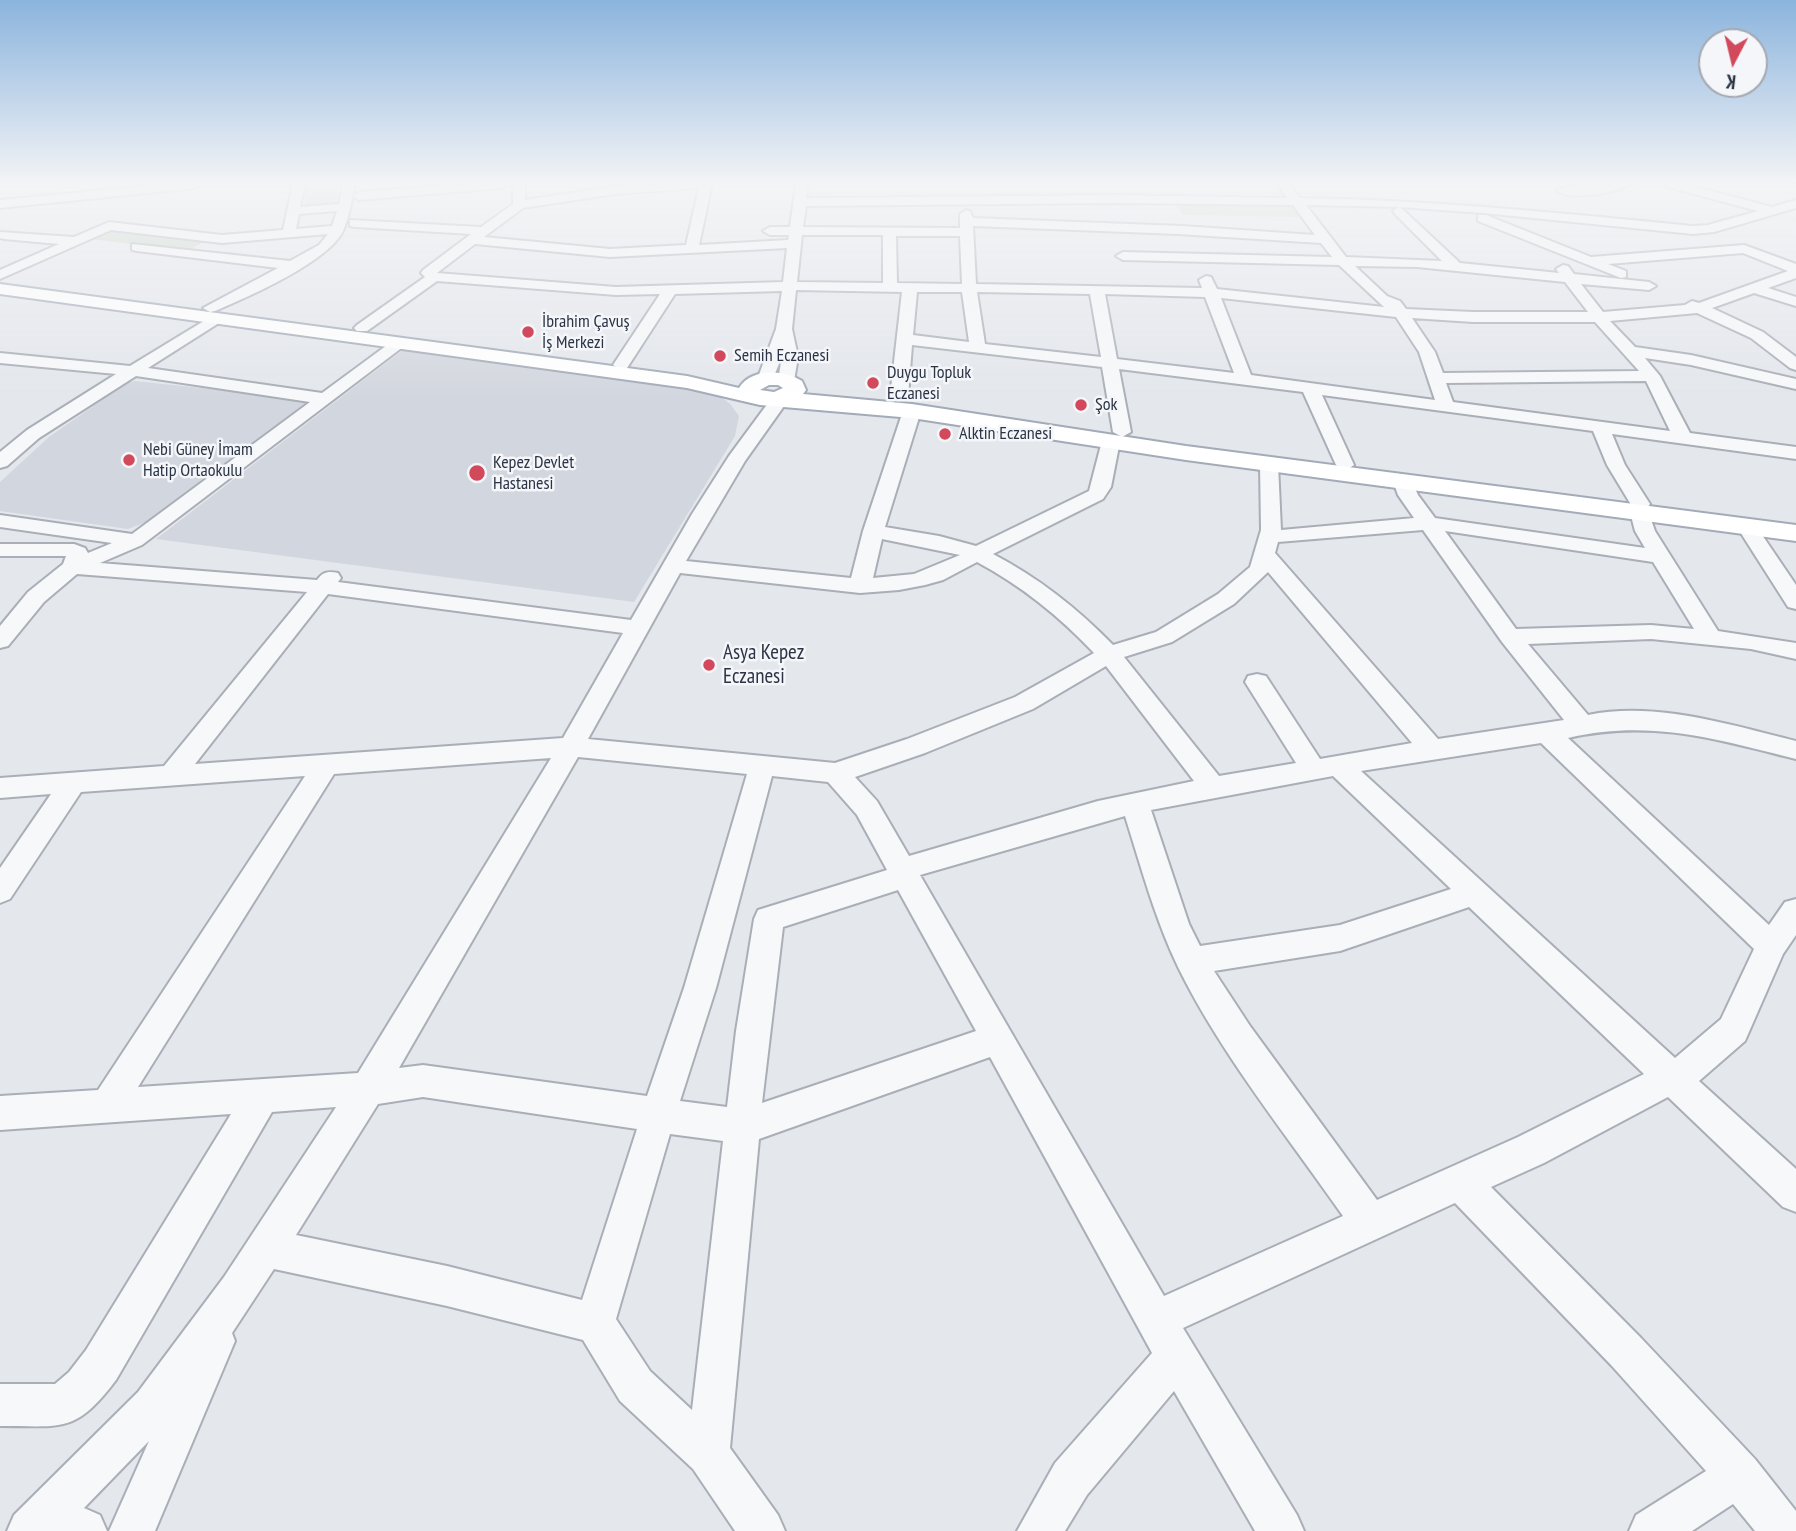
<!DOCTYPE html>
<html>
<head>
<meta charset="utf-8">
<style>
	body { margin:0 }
	#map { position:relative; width:1796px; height:1531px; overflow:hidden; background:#e4e7ec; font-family:"PT Sans Narrow",sans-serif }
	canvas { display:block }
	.north { position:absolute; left:1698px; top:28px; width:70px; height:70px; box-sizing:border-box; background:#f4f6f9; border:2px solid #a4a8b1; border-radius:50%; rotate:187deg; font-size:19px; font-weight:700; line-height:28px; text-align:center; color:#2b3445 }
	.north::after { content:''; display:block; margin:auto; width:24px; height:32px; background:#d1495b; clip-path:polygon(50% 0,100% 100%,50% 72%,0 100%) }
</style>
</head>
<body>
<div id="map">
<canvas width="1796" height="1531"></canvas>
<div class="north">K</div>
</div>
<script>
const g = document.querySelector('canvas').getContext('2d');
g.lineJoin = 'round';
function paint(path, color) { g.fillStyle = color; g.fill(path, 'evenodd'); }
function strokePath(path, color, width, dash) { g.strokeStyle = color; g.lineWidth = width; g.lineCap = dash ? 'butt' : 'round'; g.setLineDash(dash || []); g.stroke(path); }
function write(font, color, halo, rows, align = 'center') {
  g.font = font + ' "PT Sans Narrow",sans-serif'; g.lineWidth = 5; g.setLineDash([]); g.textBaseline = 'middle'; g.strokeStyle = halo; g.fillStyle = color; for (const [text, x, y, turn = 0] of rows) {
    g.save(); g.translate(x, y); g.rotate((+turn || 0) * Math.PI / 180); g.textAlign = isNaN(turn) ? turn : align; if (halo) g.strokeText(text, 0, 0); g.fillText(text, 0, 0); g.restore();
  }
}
paint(new Path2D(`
	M404,349L653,381L715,392L730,404L739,416L735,436L634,602L156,539Z
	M135,381L306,399L307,404L154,519L128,529L0,511V482L49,437L125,384Z`), '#d2d6de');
paint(new Path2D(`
	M307,184H340L335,206L304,208Z
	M1176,205H1292L1299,214L1297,217L1183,215Z
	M112,230L207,240L187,251L90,239Z`), '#c9d6c5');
const minor = new Path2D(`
	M164,184H202L196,188L0,208V200Z
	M293,184H305L300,207L339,204L343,184H355C352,199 349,218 343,231C328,262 248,297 215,311L210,312L203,308L278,268L137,251L132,250V244L290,261L319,245L328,234L222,243L111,230L0,279V270L59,244L4,239L0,238V232L74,237L109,222L222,235L283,230ZM337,211L332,226L296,229L299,214Z
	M463,184H508L502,188L359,200L353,196L359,192Z
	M513,184H525V200L615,186L712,184L699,245L788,240L789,235H770L763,231L770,227H790L796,184H808L806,198L1117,195L1287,198L1277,184H1289L1300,198C1432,200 1562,213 1693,226L1708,225L1758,211L1668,187L1666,184H1685L1772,207L1796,200V208L1714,232L1693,234L1483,213L1400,207L1460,263L1559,273L1556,269L1563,265L1568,266L1574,274L1649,282L1656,286L1649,290L1581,284L1603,312L1685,305L1692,301L1699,303L1788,271L1743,253L1608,264L1626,271V277L1621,278L1478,221V215H1486L1591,257L1744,245L1796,264V278L1768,288L1796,297V306L1754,293L1712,308L1763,332L1796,357V370L1790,368L1751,338L1697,313L1610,321L1635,347L1691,355L1796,379V389L1691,365L1645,358L1660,376L1690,433L1796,447V459L1612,434L1625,465L1650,504L1647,508L1655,531L1718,631L1796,643V659L1751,649L1651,639L1528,644L1588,715C1656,701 1730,725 1796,741V759C1715,739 1651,719 1568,738L1769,925L1785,902L1796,899V935L1783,954L1745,1041L1699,1081L1796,1169V1212L1783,1207L1668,1097L1544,1163L1491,1187L1641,1338L1755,1459L1796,1511V1531H1755L1733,1504L1692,1531H1629L1636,1515L1706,1471L1612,1366L1455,1203L1183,1328L1297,1515L1304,1531H1255L1174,1391L1087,1495L1065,1531H1017L1055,1463L1152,1353L990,1057L759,1139L730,1448L778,1515L785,1531H735L693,1469L620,1401L583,1340L447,1306L274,1269L232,1333L235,1341L155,1531H109L149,1441L84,1508L100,1515L107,1531H7L14,1515L138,1392L224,1277L336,1107L272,1112L116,1380C75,1434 63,1426 0,1426V1384H55L69,1372L86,1350L231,1114L0,1130V1096L98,1090L305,776L81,792L10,899L0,903V868L51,794L0,798V778L164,766L307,592L77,574L44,602L8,646L0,648V626L28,592L63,564L66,556H0V544H74L85,548L88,553L112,543L0,527V515L132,534L310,402L136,376L39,438L7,466L0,468V452L27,430L116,374L0,363V353L130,366L217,313L225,318L222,321L148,368L322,393L394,340H406L408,343L142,545L100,563L317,580C323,572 328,571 338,573L341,578L338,582L631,620L692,514L729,456L774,395L780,394L789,399L745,461L686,561L851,578L863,531L903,411L912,406L921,411L885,527L939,536L976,546L1089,491L1102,441L1105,437H1117L1120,441L1111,487L1103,499L993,554C1039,578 1077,608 1113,645L1156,632L1218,594L1250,567L1261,530L1260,464L1269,458L1278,464L1281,530L1414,518L1398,495L1393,481L1403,475L1410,477L1418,495L1435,518L1645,548L1635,531L1630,512L1633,508L1607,465L1593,431L1322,395L1354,465L1345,471L1336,465L1303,392L1119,369L1131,432L1122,437L1113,432L1102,367L912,345L908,397L905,401H893L890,397L902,292L796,290L792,329L798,357L794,381L786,386L778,381L782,356L771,384L765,385L757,380L776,329L782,291L675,294L627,368L621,370L613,365L660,294L616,295L437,281L367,331H357L354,328L357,325L425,277L421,273L423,270L471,234L355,227L350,226V220L481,227L513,204ZM699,188L686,245L610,249L484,237L523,208L615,194ZM1117,203L1293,205L1315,235L1182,226L973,218L970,211L966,210L960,214V228L803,227L806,206ZM1306,205L1399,207L1393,211L1395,214L1442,261L1346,257ZM973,226L1178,234L1321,243L1332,257L1123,252L1116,256L1123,260L1339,265L1384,307L1217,289L1211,277L1206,276L1199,280L1202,288L976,284ZM802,235H883V283L797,282ZM896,236H960L962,284L897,283ZM475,244L610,257L787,248L783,282L616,287L437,273ZM1355,266L1417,267L1565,282L1588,312H1473L1406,309L1400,301L1387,296ZM917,292H962L969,342L913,335ZM977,292L1090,294L1101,357L985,344ZM1105,294L1205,297L1234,373L1117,359ZM1221,298L1396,317L1419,352L1435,400L1251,375ZM1412,318L1473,322H1595L1639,371L1443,373L1435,352ZM1646,381L1670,431L1453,402L1446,383ZM1423,530L1502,642L1564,720L1438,739L1275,553L1278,542ZM1445,531L1653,562L1694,629L1651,625L1516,629ZM882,539L960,555L914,574L873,578ZM977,562C1022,586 1059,616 1094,653L1015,697L907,739L835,763L588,739L680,573L860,593L899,590L925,585L943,580ZM1268,572L1412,743L1320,759L1266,676L1257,674L1248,676L1245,682L1296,763L1219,776L1124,657L1172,642L1234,604ZM328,594L623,633L563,738L195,764ZM1106,666L1194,781L1098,801L909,856L877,801L855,777L925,753L1033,709ZM1541,743L1754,949L1721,1019L1675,1058L1361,771ZM578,757L747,774L684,988L647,1096L423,1065L399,1068ZM551,758L358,1073L138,1087L334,774ZM772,776L828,782L857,815L887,870L758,910L754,919L736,1031L727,1107L680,1101L716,988ZM1333,776L1451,889L1340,925L1200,946L1189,924L1151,810ZM1125,816C1141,867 1155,919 1178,967C1220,1053 1288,1137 1343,1216L1164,1296L920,875ZM898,890L976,1031L762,1103L783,927ZM1469,907L1644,1074L1518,1137L1377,1200L1250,1026L1214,971L1340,951ZM423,1097L637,1129L582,1300L447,1266L296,1235L378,1104ZM670,1134L723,1141L692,1410L650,1371L616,1319Z
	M1612,184H1631C1618,193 1570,201 1557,191C1570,182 1596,188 1612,184Z
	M1747,521L1754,523L1796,585V609L1788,607L1737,527L1740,523Z`);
const major = new Path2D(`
	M0,284L687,376L739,388C751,368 784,369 802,381L806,390L803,394L912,404L1186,446L1796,525V541L1186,460L912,418L760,405L687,388L0,294ZM778,385L783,388L774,392L760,390L769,385Z`);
strokePath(minor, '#a9aeb7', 4);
strokePath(major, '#a3abb8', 4);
paint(minor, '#f7f8fa');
paint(major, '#fff');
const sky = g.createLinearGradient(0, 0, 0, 398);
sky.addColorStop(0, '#8bb4dd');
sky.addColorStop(0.46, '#f3f4f6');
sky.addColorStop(1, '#f3f4f600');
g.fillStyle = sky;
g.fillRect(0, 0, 1796, 398);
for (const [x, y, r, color] of [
	[528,332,7,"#d1495b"],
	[720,356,7,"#d1495b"],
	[873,383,7,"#d1495b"],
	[1081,405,7,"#d1495b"],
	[945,434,7,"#d1495b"],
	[129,460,7,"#d1495b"],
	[477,473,9,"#d1495b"],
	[709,665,7,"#d1495b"]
]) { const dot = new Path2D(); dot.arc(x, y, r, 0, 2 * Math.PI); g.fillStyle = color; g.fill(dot); strokePath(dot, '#f4f6f9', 2.5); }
write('18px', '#2b3445', '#f4f6f9', [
	["İbrahim Çavuş",542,322],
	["İş Merkezi",542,343],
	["Semih Eczanesi",734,356],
	["Duygu Topluk",887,373],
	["Eczanesi",887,394],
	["Şok",1095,405],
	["Alktin Eczanesi",959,434],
	["Nebi Güney İmam",143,450],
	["Hatip Ortaokulu",143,471],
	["Kepez Devlet",493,463],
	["Hastanesi",493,484]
], 'left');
write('21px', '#2b3445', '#f4f6f9', [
	["Asya Kepez",723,653],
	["Eczanesi",723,677]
], 'left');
</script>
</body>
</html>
